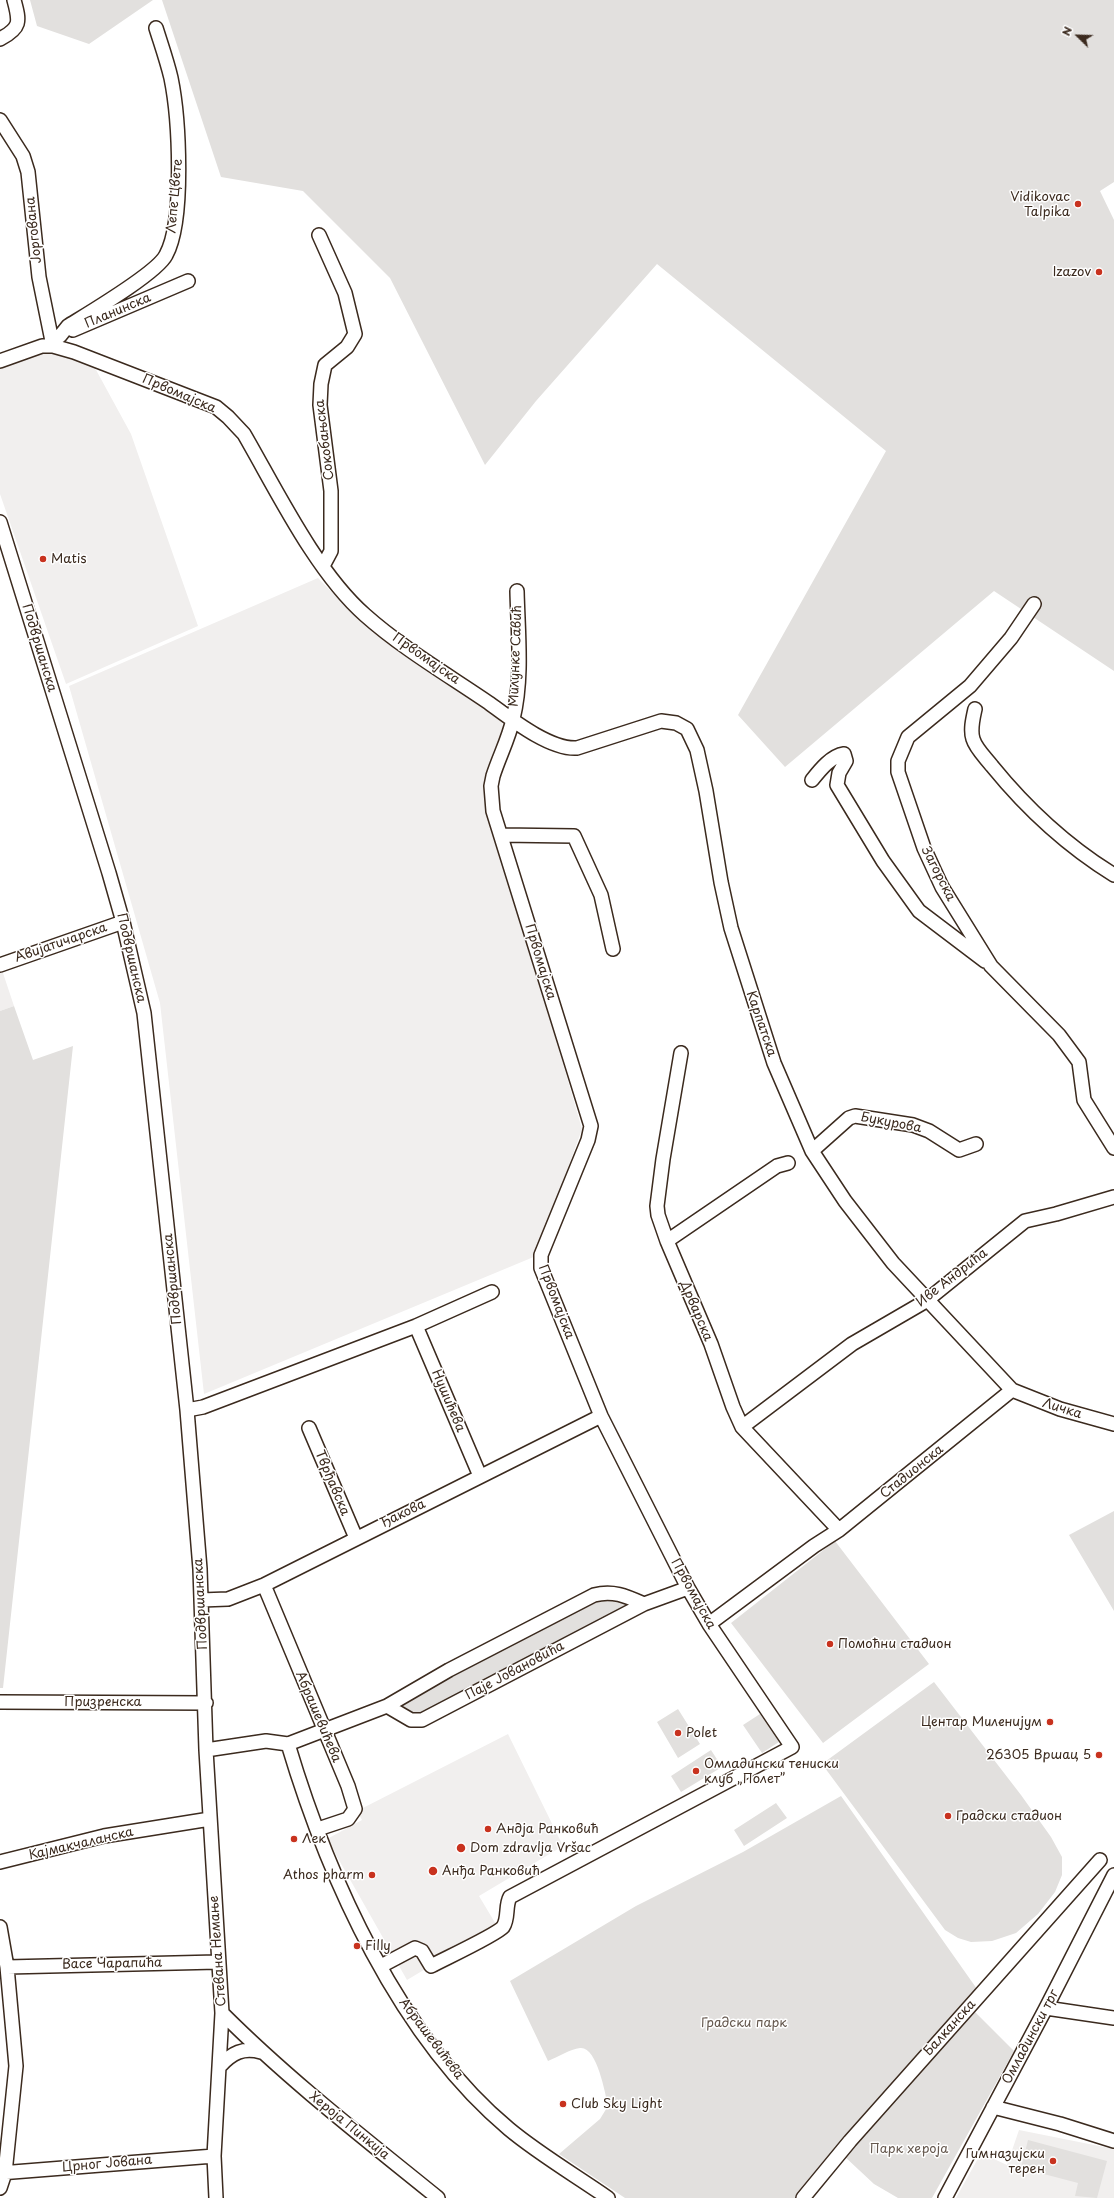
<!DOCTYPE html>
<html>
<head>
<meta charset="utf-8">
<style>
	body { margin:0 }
	#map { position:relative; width:1114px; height:2198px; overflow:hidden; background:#fff; font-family:"Playpen Sans",sans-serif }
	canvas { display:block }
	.north { position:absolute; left:1058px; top:16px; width:40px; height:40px; -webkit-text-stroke:3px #fff; paint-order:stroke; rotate:293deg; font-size:11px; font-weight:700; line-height:16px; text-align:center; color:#3b2a1e }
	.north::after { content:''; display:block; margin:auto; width:14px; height:18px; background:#3b2a1e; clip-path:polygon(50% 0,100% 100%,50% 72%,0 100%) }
</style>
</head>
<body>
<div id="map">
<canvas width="1114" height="2198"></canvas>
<div class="north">N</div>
</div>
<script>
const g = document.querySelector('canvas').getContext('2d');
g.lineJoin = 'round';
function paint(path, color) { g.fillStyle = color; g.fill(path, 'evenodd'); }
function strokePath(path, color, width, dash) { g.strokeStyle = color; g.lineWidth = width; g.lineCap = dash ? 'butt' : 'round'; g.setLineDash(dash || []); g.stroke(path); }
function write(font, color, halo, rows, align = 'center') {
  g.font = font + ' "Playpen Sans",sans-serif'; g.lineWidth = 3; g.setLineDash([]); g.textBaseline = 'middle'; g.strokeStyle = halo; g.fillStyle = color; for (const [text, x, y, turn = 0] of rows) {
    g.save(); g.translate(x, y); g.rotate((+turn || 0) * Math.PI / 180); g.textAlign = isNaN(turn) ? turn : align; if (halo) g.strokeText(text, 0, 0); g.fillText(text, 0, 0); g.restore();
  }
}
paint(new Path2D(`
	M43,348L95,368L131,434L198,626L66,684L0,494V364Z
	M318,578L360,621L389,644L502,717L503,730L485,777L489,810L582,1129L536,1256L204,1394L160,1003L69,686Z
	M2,970L14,1006L0,1011V971Z
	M508,1734L563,1846L479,1896L497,1926L407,1980L327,1839L362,1820L357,1811Z
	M1019,2130L1114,2149V2198H956L981,2153L1007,2165Z`), '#f1efee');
paint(new Path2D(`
	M30,0H153L89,44L37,26Z
	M162,0H1114V182L1100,191L1114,220V671L994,591L785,767L738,715L886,451L657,264L536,401L485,465L390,278L303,191L221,177Z
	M14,1006L33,1060L73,1046L3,1688H0V1011Z
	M1114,1511V1611L1069,1535Z
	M835,1541L929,1664L823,1743L731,1623Z
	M609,1596L626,1603L625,1606L424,1715C414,1717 406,1713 400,1705L599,1599Z
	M934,1682L1021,1795L1051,1837L1062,1857V1875L1055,1892L1038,1914L1016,1933L992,1941L971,1942L958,1938L945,1930L822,1764Z
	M678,1709L700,1744L678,1758L657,1722Z
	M760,1714L779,1742L762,1753L743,1725Z
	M711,1750L722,1767L681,1792L671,1776Z
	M841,1796L977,1989L795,2198H625L559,2154L600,2119L608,2106C605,2093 597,2046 580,2048C570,2049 558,2057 548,2061L510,1981L636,1906L743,1852Z
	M776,1803L787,1818L744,1846L734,1830Z
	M973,2010L1014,2051L932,2198H898L874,2184L844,2156Z
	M1028,2140L1107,2161L1097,2198L1075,2196L1078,2183L1021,2168Z`), '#e2e0de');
const minor = new Path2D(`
	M0,39C21,28 20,22 14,0
	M0,120L23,156L28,172L39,277L53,346
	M319,235L345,293L355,334L347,347L325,365L321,384L320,405L331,491V551L323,566
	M73,330L188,281
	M60,336L68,326C89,313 157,273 166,255C185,220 179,117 171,78C167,61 161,44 156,28
	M0,361L42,346H53L74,352L216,407L228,417L244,434C277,491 316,572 365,615C402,648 448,675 489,703C511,719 550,750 577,748L661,721L676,723L687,729L697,750L706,791L721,882L731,928L774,1063L812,1151L845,1201L893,1263L1012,1390L1060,1409L1114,1424
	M0,522L109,873L123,922L144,1013L187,1410L200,1569L206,1750L222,2013L214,2156L216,2198
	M1034,604L1011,638L970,686L908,737L898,761V772L924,848L942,887L991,966L1059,1035L1079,1062L1084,1100L1114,1148
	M975,709C973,718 970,730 973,739C976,749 986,758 992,766C1027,809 1067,846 1114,875
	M812,780C820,770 831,756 844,754L846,761L839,773L837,785L883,861L919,911L985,961
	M501,835L574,836L601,895L613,949
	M0,965L123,922
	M681,1053L663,1159L657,1206L658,1215L667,1241L711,1344L733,1407L742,1427L839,1530
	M812,1151L849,1118L855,1116L913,1125L929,1131L959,1150L976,1144
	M667,1241L777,1166L788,1163
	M416,1326L480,1476
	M187,1410L203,1407L416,1326L492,1292
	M742,1427L852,1344L926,1301L1025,1221L1056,1214L1114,1197
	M309,1428L356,1538
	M264,1585L348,1786L355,1809L348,1819L318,1829
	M201,1600L228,1599L264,1585L601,1416
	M709,1624L814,1546L839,1530L1012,1390
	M0,1702L206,1703
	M387,1706L411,1720H422L644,1604L688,1588
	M288,1744C328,1878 399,2037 509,2129C539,2154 575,2175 608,2198
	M206,1750L266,1741L288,1744L387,1706L449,1670L594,1595C613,1590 626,1596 644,1604
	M0,1862L104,1836L210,1819
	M0,1927L7,1967L16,2066L5,2173L0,2188
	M381,1966L415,1948L422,1951L431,1966C444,1959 496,1935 503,1927C509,1918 505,1906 510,1897L792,1747L709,1624L688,1588L601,1416L541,1268V1255L588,1140L591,1126L493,811L491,786L493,776C499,757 509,738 513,719C523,678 518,633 517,591
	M7,1967L217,1962
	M1046,2008L1114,2018
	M222,2013C289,2080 364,2138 438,2198
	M220,2066C232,2053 243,2047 261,2052
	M993,2107L1060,2124L1114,2141
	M0,2173L214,2156
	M803,2198L850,2141L1100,1860
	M945,2198L1046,2008L1114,1875`);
strokePath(minor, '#3b2a1e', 16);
strokePath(minor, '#fff', 13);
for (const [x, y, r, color] of [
	[1078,204,4,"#c8321e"],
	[1099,272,4,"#c8321e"],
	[43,559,4,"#c8321e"],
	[830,1644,4,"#c8321e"],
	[1050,1722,4,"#c8321e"],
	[678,1733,4,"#c8321e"],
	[1099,1755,4,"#c8321e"],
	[696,1771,4,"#c8321e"],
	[948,1816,4,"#c8321e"],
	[488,1829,4,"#c8321e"],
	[294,1839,4,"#c8321e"],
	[461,1848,5,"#c8321e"],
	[433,1871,5,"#c8321e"],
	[372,1875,4,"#c8321e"],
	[357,1946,4,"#c8321e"],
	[563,2104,4,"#c8321e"],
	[1053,2161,4,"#c8321e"]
]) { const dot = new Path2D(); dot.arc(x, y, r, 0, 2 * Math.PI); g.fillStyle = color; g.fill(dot); strokePath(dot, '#fff', 1.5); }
write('13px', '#3b2a1e', '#fff', [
	["Лепе Цвете",175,196,-85],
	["Јоргована",34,230,-96],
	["Планинска",118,311,-23],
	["Првомајска",179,394,23],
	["Сокобањска",325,440,-97],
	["Подвршанска",39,648,73],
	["Милунке Савић",516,656,-88],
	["Првомајска",426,659,35],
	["Загорска",938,874,63],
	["Авијатичарска",61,943,-19],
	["Подвршанска",131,958,77],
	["Првомајска",540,962,73],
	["Карпатска",761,1024,71],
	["Букурова",891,1123,11],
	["Иве Андрића",952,1278,-38],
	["Подвршанска",173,1279,-96],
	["Првомајска",556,1302,69],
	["Дрварска",696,1311,67],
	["Нушићева",448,1401,67],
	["Личка",1062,1409,17],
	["Стадионска",912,1472,-39],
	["Тврђавска",332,1483,67],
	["Ђакова",403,1514,-26],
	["Првомајска",693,1594,61],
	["Подвршанска",201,1604,-93],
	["Паје Јовановића",515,1671,-28],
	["Призренска",103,1702],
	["Абрашевићева",318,1717,67],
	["Кајмакчаланска",81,1844,-13],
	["Стевана Немање",218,1951,-94],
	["Васе Чарапића",112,1964,-1],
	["Балканска",950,2028,-48],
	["Омладински трг",1031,2037,-62],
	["Абрашевићева",431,2039,53],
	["Хероја Пинкија",349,2126,39],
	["Црног Јована",107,2164,-5]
]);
write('13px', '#3b2a1e', '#fff', [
	["Vidikovac",1070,197,"right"],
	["Talpika",1070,212,"right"],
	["Izazov",1091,272,"right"],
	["Matis",51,559],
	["Помоћни стадион",838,1644],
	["Центар Миленијум",1042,1722,"right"],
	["Polet",686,1733],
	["26305 Вршац 5",1091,1755,"right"],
	["Омладински тениски",704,1764],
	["клуб „Полет”",704,1779],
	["Градски стадион",956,1816],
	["Андја Ранковић",496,1829],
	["Лек",302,1839],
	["Dom zdravlja Vršac",470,1848],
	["Анђа Ранковић",442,1871],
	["Athos pharm",364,1875,"right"],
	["Filly",365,1946],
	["Club Sky Light",571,2104],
	["Гимназијски",1045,2154,"right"],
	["терен",1045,2169,"right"]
], 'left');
write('13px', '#65584e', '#fff', [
	["Градски парк",744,2023],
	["Парк хероја",909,2149]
]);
</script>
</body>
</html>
